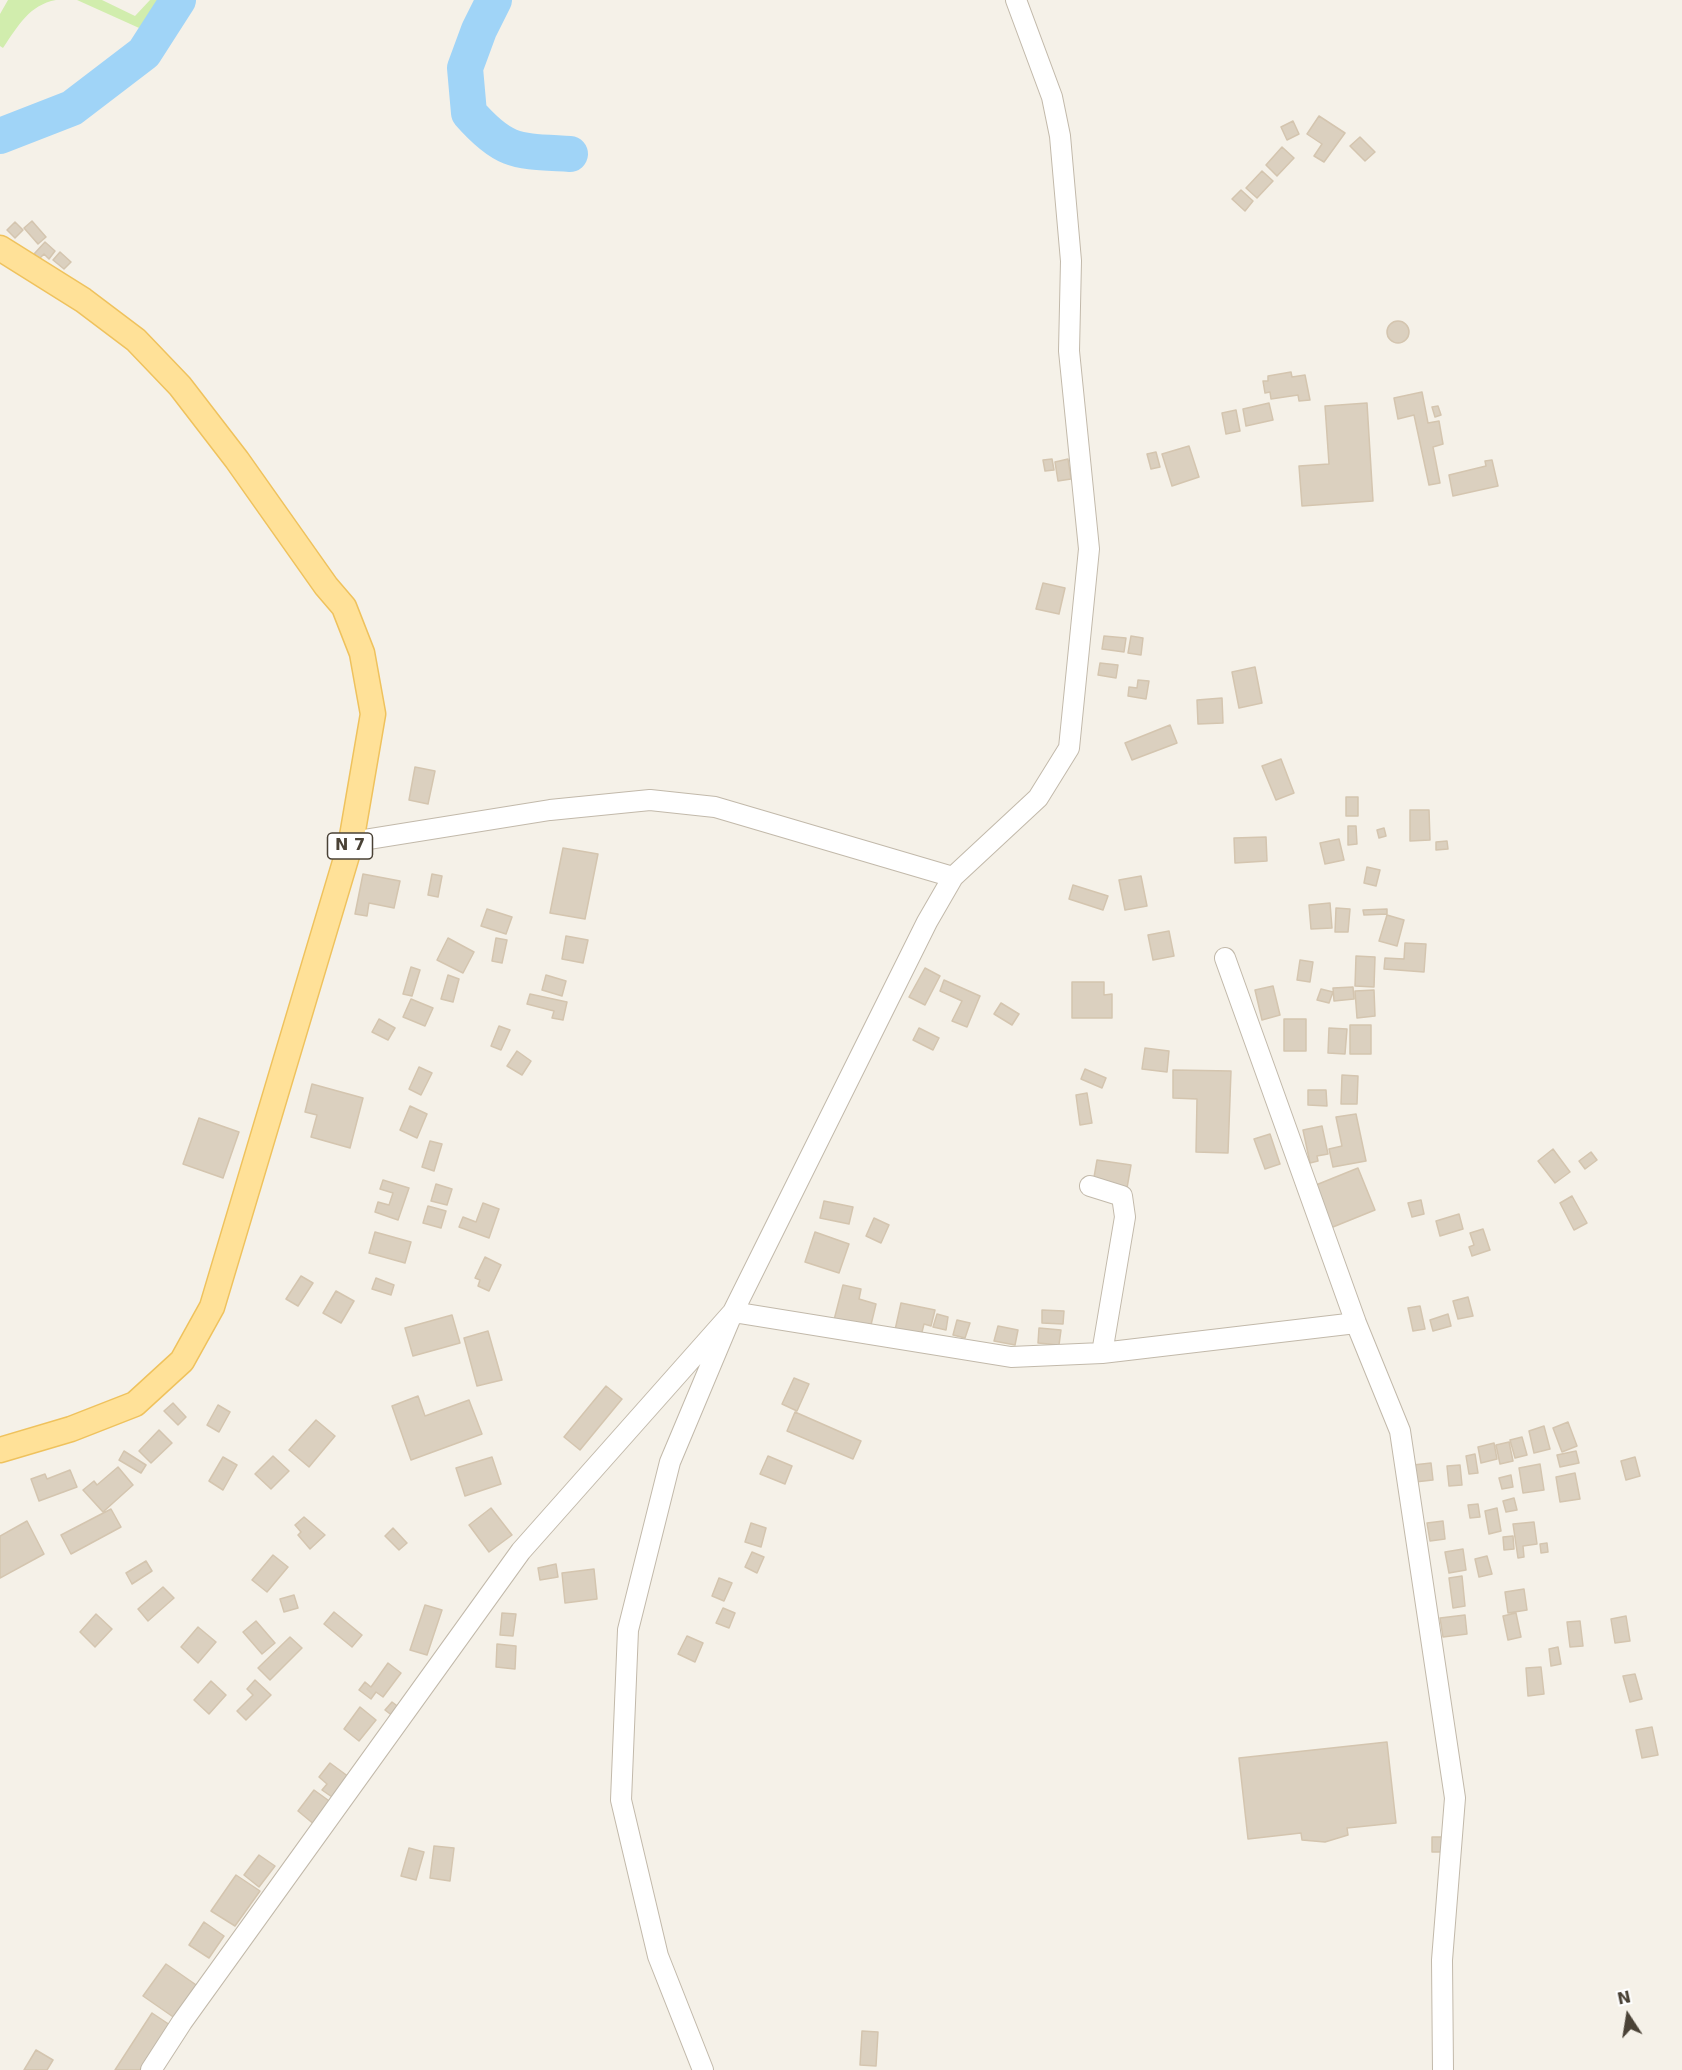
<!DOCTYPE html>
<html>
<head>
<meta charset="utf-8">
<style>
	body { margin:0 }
	#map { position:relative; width:1682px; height:2070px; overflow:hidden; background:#f5f1e8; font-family:"DejaVu Sans",sans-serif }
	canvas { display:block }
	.north { position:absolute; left:1598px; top:1986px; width:60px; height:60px; -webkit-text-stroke:4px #fff; paint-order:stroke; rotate:348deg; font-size:16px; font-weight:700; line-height:24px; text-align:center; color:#4a4236 }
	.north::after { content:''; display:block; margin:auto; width:21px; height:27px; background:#4a4236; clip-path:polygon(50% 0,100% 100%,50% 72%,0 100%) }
</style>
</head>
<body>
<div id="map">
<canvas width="1682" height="2070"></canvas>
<div class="north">N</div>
</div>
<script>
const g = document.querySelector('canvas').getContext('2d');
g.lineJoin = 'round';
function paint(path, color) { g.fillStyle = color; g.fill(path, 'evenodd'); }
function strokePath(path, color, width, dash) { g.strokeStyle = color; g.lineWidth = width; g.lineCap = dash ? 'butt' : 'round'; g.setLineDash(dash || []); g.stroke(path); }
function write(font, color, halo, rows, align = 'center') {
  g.font = font + ' "DejaVu Sans",sans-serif'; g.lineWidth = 4.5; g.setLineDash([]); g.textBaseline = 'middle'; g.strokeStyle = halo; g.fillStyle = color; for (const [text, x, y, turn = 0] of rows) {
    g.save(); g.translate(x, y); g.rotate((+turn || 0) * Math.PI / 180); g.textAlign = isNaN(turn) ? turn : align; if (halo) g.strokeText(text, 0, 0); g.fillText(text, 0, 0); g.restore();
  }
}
paint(new Path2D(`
	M8,0H56C29,5 18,26 3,48L0,46V14Z
	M77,0H102L135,16L150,0H169L148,32Z`), '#d1edad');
strokePath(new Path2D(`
	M494,0L479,30L465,68L469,113C505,154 518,151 570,154
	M0,136L72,108L144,53L178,0`), '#a0d4f7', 36);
const building = new Path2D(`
	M1319,116L1345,133L1324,162L1314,156L1322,144L1307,134Z
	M1293,121L1299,134L1287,140L1281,127Z
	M1360,137L1375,152L1365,161L1350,146Z
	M1282,147L1294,158L1277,176L1266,165Z
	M1262,171L1273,181L1257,198L1246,188Z
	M1241,190L1253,201L1245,211L1232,199Z
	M32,221L46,237L38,244L24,228Z
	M15,222L23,230L15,238L7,230Z
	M45,242L55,251L49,259L44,254L39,259L34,254Z
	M60,252L71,262L64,269L53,260Z
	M1387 332a11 11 0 1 1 22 0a11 11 0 1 1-22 0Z
	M1291,372L1292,377L1305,375L1310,400L1299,401L1298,395L1271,399L1270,392L1265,393L1263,381H1268V376Z
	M1422,392L1428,423L1439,421L1443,444L1433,447L1440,483L1429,485L1414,415L1398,419L1394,398Z
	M1269,403L1273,420L1246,426L1243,409Z
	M1367,403L1373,501L1302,506L1299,466L1329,464L1325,406Z
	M1438,406L1441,415L1435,417L1432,407Z
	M1236,410L1240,431L1226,434L1222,413Z
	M1189,446L1199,477L1172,486L1162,454Z
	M1156,452L1160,467L1151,469L1147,454Z
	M1052,459L1054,470L1045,471L1043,460Z
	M1068,459L1071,479L1058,481L1055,462Z
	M1492,460L1498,486L1453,496L1449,475L1486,466L1485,461Z
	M1043,583L1065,588L1059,614L1036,609Z
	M1104,636L1126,638L1124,652L1102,649Z
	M1131,636L1143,638L1141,655L1128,653Z
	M1100,663L1118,665L1116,678L1098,675Z
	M1255,667L1262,703L1239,708L1232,672Z
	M1138,680L1149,681L1146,699L1128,696L1129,687L1137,688Z
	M1222,698L1223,723L1198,724L1197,700Z
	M1170,725L1177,743L1132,760L1125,743Z
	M1281,759L1294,793L1276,800L1262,766Z
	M415,767L435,771L428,804L409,800Z
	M1346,797H1358V816H1346Z
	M1410,810H1429L1430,840L1410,841Z
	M1348,826H1356L1357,844L1348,845Z
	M1384,828L1386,836L1379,838L1377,830Z
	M1266,837L1267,861L1235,863L1234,838Z
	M1339,839L1344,860L1325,864L1320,843Z
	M1447,841L1448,849L1436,850V842Z
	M563,848L598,854L585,919L550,913Z
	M1367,867L1380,870L1376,886L1364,883Z
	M363,874L400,881L394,908L369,903L367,916L355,914Z
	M432,874L442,876L438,897L428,895Z
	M1141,876L1147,906L1125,910L1119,880Z
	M1073,885L1108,896L1103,910L1069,899Z
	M1330,903L1332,928L1311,929L1309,905Z
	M1336,908L1350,909L1348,932H1335Z
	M487,909L512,917L506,934L481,926Z
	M1387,909V914L1364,915L1363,910Z
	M1387,915L1404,920L1397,946L1379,941Z
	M1169,931L1174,956L1153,960L1148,935Z
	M566,936L588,940L583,963L562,959Z
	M448,938L474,952L463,973L437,960Z
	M496,938L507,940L502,963L492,961Z
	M1405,943L1426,944L1424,972L1384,969L1385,958L1404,959Z
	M1356,956L1375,957L1374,987L1355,986Z
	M1300,960L1313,962L1310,982L1297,980Z
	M411,967L420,970L412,996L403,994Z
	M925,968L940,976L925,1005L909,997Z
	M448,975L459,979L453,1002L441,999Z
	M546,975L566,981L562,996L542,990Z
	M944,980L980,996L967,1027L952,1021L962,1001L940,991Z
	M1072,982H1104V995L1112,994V1018H1072Z
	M1273,986L1280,1015L1262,1020L1255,990Z
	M1353,987L1354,999L1334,1001L1333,988Z
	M1321,989L1333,992L1329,1003L1317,1000Z
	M1374,990L1375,1016L1357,1018L1355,991Z
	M530,994L567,1002L563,1020L552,1018L554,1011L527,1004Z
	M411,999L433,1008L425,1026L403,1017Z
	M1001,1003L1019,1014L1012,1025L994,1014Z
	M379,1019L395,1028L388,1040L372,1032Z
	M1284,1019H1306V1051H1284Z
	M1350,1025H1371V1054H1350Z
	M499,1026L510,1030L501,1050L491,1046Z
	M919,1028L939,1038L933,1050L913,1040Z
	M1329,1028L1347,1029L1345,1054L1328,1053Z
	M1145,1048L1169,1051L1167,1072L1142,1069Z
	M517,1051L531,1061L522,1075L507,1066Z
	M419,1067L432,1073L421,1095L409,1089Z
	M1085,1069L1106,1078L1102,1088L1081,1079Z
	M1173,1070L1231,1071L1228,1153L1196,1152L1197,1099L1173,1098Z
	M1342,1075L1358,1076L1357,1104H1341Z
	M312,1084L363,1098L350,1148L311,1137L317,1115L305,1112Z
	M1308,1090H1326L1327,1106L1308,1105Z
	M1087,1093L1092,1123L1080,1125L1076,1095Z
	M410,1106L427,1114L417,1138L400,1130Z
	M1356,1114L1366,1161L1333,1167L1329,1149L1342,1146L1336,1117Z
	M199,1118L239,1132L223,1178L183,1164Z
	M1322,1126L1328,1154L1317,1156L1318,1161L1310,1163L1303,1130Z
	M1270,1134L1280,1164L1265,1169L1254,1139Z
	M430,1141L442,1144L434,1171L422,1167Z
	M1553,1149L1570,1172L1555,1183L1538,1161Z
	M1591,1152L1597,1160L1585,1169L1579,1161Z
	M1097,1160L1131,1165L1127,1188L1093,1183Z
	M1358,1168L1375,1210L1328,1229L1311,1187Z
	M383,1180L409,1188L398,1220L375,1212L378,1202L389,1205L393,1193L380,1189Z
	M436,1184L452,1189L447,1205L431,1201Z
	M1572,1196L1587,1223L1574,1230L1560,1203Z
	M1421,1200L1424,1214L1412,1217L1408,1203Z
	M824,1201L853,1207L849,1224L820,1218Z
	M483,1203L499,1209L489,1238L459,1227L463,1217L476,1222Z
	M428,1206L446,1211L441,1228L423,1223Z
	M1459,1214L1463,1229L1440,1236L1436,1221Z
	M874,1218L889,1225L881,1243L866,1236Z
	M1483,1229L1490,1250L1472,1256L1469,1247L1474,1245L1470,1233Z
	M375,1232L411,1242L405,1263L369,1253Z
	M815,1232L849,1244L839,1273L805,1262Z
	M485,1257L501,1265L489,1291L478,1286L480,1280L475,1278Z
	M301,1276L313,1283L298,1306L286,1299Z
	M376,1278L394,1285L391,1295L372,1289Z
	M843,1285L861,1289L859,1299L876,1304L870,1329L834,1320Z
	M336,1291L354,1301L341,1323L323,1313Z
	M1468,1297L1473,1316L1458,1319L1453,1301Z
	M901,1303L935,1310L931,1326L924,1324L921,1336L895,1330Z
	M1420,1306L1425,1329L1413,1331L1408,1308Z
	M1042,1310L1064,1311L1063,1324L1042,1323Z
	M937,1314L948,1317L946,1330L933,1327Z
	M1448,1314L1451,1326L1433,1331L1430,1320Z
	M452,1315L460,1343L413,1356L405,1328Z
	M957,1320L970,1323L965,1338L953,1335Z
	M998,1326L1018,1330L1015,1345L994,1341Z
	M1039,1328L1061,1330L1059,1345L1038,1343Z
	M488,1331L502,1380L477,1386L464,1338Z
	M794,1378L809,1384L797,1411L782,1404Z
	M606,1386L622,1399L580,1450L564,1437Z
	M418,1396L425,1416L469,1400L482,1434L411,1460L392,1406Z
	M173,1403L186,1417L178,1425L164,1411Z
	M218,1405L230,1412L219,1432L207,1425Z
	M795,1412L861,1441L853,1459L787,1431Z
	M316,1420L335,1436L309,1467L289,1450Z
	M1568,1422L1577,1446L1562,1452L1553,1428Z
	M1544,1426L1550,1449L1534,1453L1529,1431Z
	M159,1430L172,1443L151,1463L139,1451Z
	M1522,1437L1527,1455L1515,1458L1510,1440Z
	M1509,1442L1513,1461L1500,1464L1496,1445Z
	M1494,1443L1497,1459L1481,1463L1478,1447Z
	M124,1451L146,1465L141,1473L119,1460Z
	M1576,1451L1579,1463L1560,1467L1557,1455Z
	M1475,1454L1478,1473L1469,1474L1466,1456Z
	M273,1456L289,1471L271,1489L255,1474Z
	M768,1456L792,1466L785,1484L760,1474Z
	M223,1457L237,1465L223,1490L209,1481Z
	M492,1457L501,1484L465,1496L456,1468Z
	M1635,1457L1640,1476L1626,1480L1621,1461Z
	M1431,1463L1433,1480L1415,1482L1413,1465Z
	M1540,1464L1544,1490L1523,1493L1519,1468Z
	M1460,1465L1462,1485L1449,1486L1447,1466Z
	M118,1467L133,1485L103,1512L83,1490L94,1481L97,1485Z
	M70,1470L77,1487L39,1501L31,1479L45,1474L47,1479Z
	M1575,1473L1580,1499L1560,1502L1556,1477Z
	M1511,1475L1513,1487L1502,1489L1499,1478Z
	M1514,1498L1517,1510L1506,1512L1503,1501Z
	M1478,1504L1480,1517L1470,1518L1468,1505Z
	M491,1508L512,1535L489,1552L469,1525Z
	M1497,1508L1501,1531L1489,1534L1485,1511Z
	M111,1509L121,1527L71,1554L61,1535Z
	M304,1517L325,1535L310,1549L298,1535L301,1532L295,1525Z
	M27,1521L44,1554L0,1578V1536Z
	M1443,1521L1445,1539L1430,1541L1427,1523Z
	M1534,1522L1537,1544L1523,1546L1524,1557L1518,1558L1513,1524Z
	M751,1523L766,1528L761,1547L745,1542Z
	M393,1528L407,1543L399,1550L385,1536Z
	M1513,1536L1514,1549L1504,1550L1503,1537Z
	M1547,1543L1548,1552L1541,1553L1540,1544Z
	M1463,1549L1466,1570L1449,1573L1445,1552Z
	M752,1552L764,1557L757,1573L745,1567Z
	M273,1555L288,1567L267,1592L252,1580Z
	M1487,1556L1492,1574L1479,1577L1475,1559Z
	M146,1561L152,1571L132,1584L126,1573Z
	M556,1564L558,1577L540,1580L538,1568Z
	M594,1569L597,1599L565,1603L562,1573Z
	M1462,1576L1465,1606L1453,1608L1449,1578Z
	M719,1578L732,1583L724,1601L712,1596Z
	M163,1587L174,1598L148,1621L138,1609Z
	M1524,1589L1527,1610L1508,1613L1505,1592Z
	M294,1595L298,1608L284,1612L280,1599Z
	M425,1605L442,1610L427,1655L410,1650Z
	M723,1608L735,1613L729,1628L716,1623Z
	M334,1612L362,1635L352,1647L324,1624Z
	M502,1613L516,1614L513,1636L500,1635Z
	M1516,1613L1521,1637L1508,1640L1503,1616Z
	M96,1614L112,1629L95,1647L80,1632Z
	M1465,1615L1467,1634L1443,1637L1440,1618Z
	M1626,1616L1630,1641L1615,1643L1611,1619Z
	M256,1621L275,1643L262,1654L243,1632Z
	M1580,1621L1583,1646L1570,1647L1567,1622Z
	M198,1627L216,1642L198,1663L181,1647Z
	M687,1636L703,1643L695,1662L678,1654Z
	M290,1637L302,1648L270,1680L258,1668Z
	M497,1644L516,1646L515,1669L496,1667Z
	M1558,1647L1561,1664L1551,1666L1549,1649Z
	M388,1663L401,1673L383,1697L376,1692L371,1699L359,1690L365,1682L371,1687Z
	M1541,1667L1544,1694L1528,1696L1526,1668Z
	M1635,1674L1642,1699L1630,1702L1623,1676Z
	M255,1680L271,1695L246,1720L237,1711L253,1695L247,1689Z
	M211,1681L226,1695L209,1714L194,1700Z
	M392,1702L400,1708L394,1717L385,1710Z
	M360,1707L376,1720L359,1741L344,1729Z
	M1652,1727L1658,1755L1642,1758L1636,1730Z
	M1387,1742L1396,1823L1347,1828L1348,1835L1325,1842L1302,1840L1301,1833L1248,1839L1239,1758Z
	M330,1763L349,1777L332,1797L322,1790L327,1784L319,1777Z
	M314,1790L332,1803L315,1825L298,1811Z
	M1432,1837H1443V1852H1432Z
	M434,1846L454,1848L450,1881L430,1878Z
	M409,1848L424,1852L416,1880L401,1876Z
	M259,1855L275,1866L259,1887L244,1875Z
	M236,1875L260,1891L235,1926L211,1911Z
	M204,1922L224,1936L209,1958L189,1945Z
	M166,1964L202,1989L179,2021L143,1996Z
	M152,2013L170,2025L140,2070H115Z
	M862,2031L878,2032L876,2066L860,2065Z
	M36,2050L53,2060L47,2070H24Z`);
paint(building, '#dbd0bf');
strokePath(building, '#d4c5af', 1.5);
const minor = new Path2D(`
	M351,842L550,810L650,800L715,807L953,877
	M1225,958L1356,1323L1400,1431L1455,1798L1442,1960L1443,2070
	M1090,1186L1122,1196L1125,1217L1102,1353
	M151,2070L182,2022L521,1551L733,1312L1011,1357L1102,1353L1356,1323
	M703,2070L658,1956L621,1800L628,1630L670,1462L733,1312L927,922L953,877L1038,798L1069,748L1089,549L1069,351L1071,261L1060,136L1052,97L1016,0`);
const major = new Path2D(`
	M0,248L83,300L136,340L180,386L237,460L326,586L344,607L362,653L373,714L351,842L212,1307L182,1361L135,1404L71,1429L0,1450`);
strokePath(minor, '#c2b9aa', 22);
strokePath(major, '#efc25d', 27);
strokePath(minor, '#fff', 20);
strokePath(major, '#ffe198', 24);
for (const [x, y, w] of [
	[350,846,45]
]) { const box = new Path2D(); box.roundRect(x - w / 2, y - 13, w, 26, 4.5); g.fillStyle = '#fff'; g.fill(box); strokePath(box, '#4a4236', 1.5); }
write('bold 16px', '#4a4236', null, [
	["N 7",350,846]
]);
</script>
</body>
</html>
